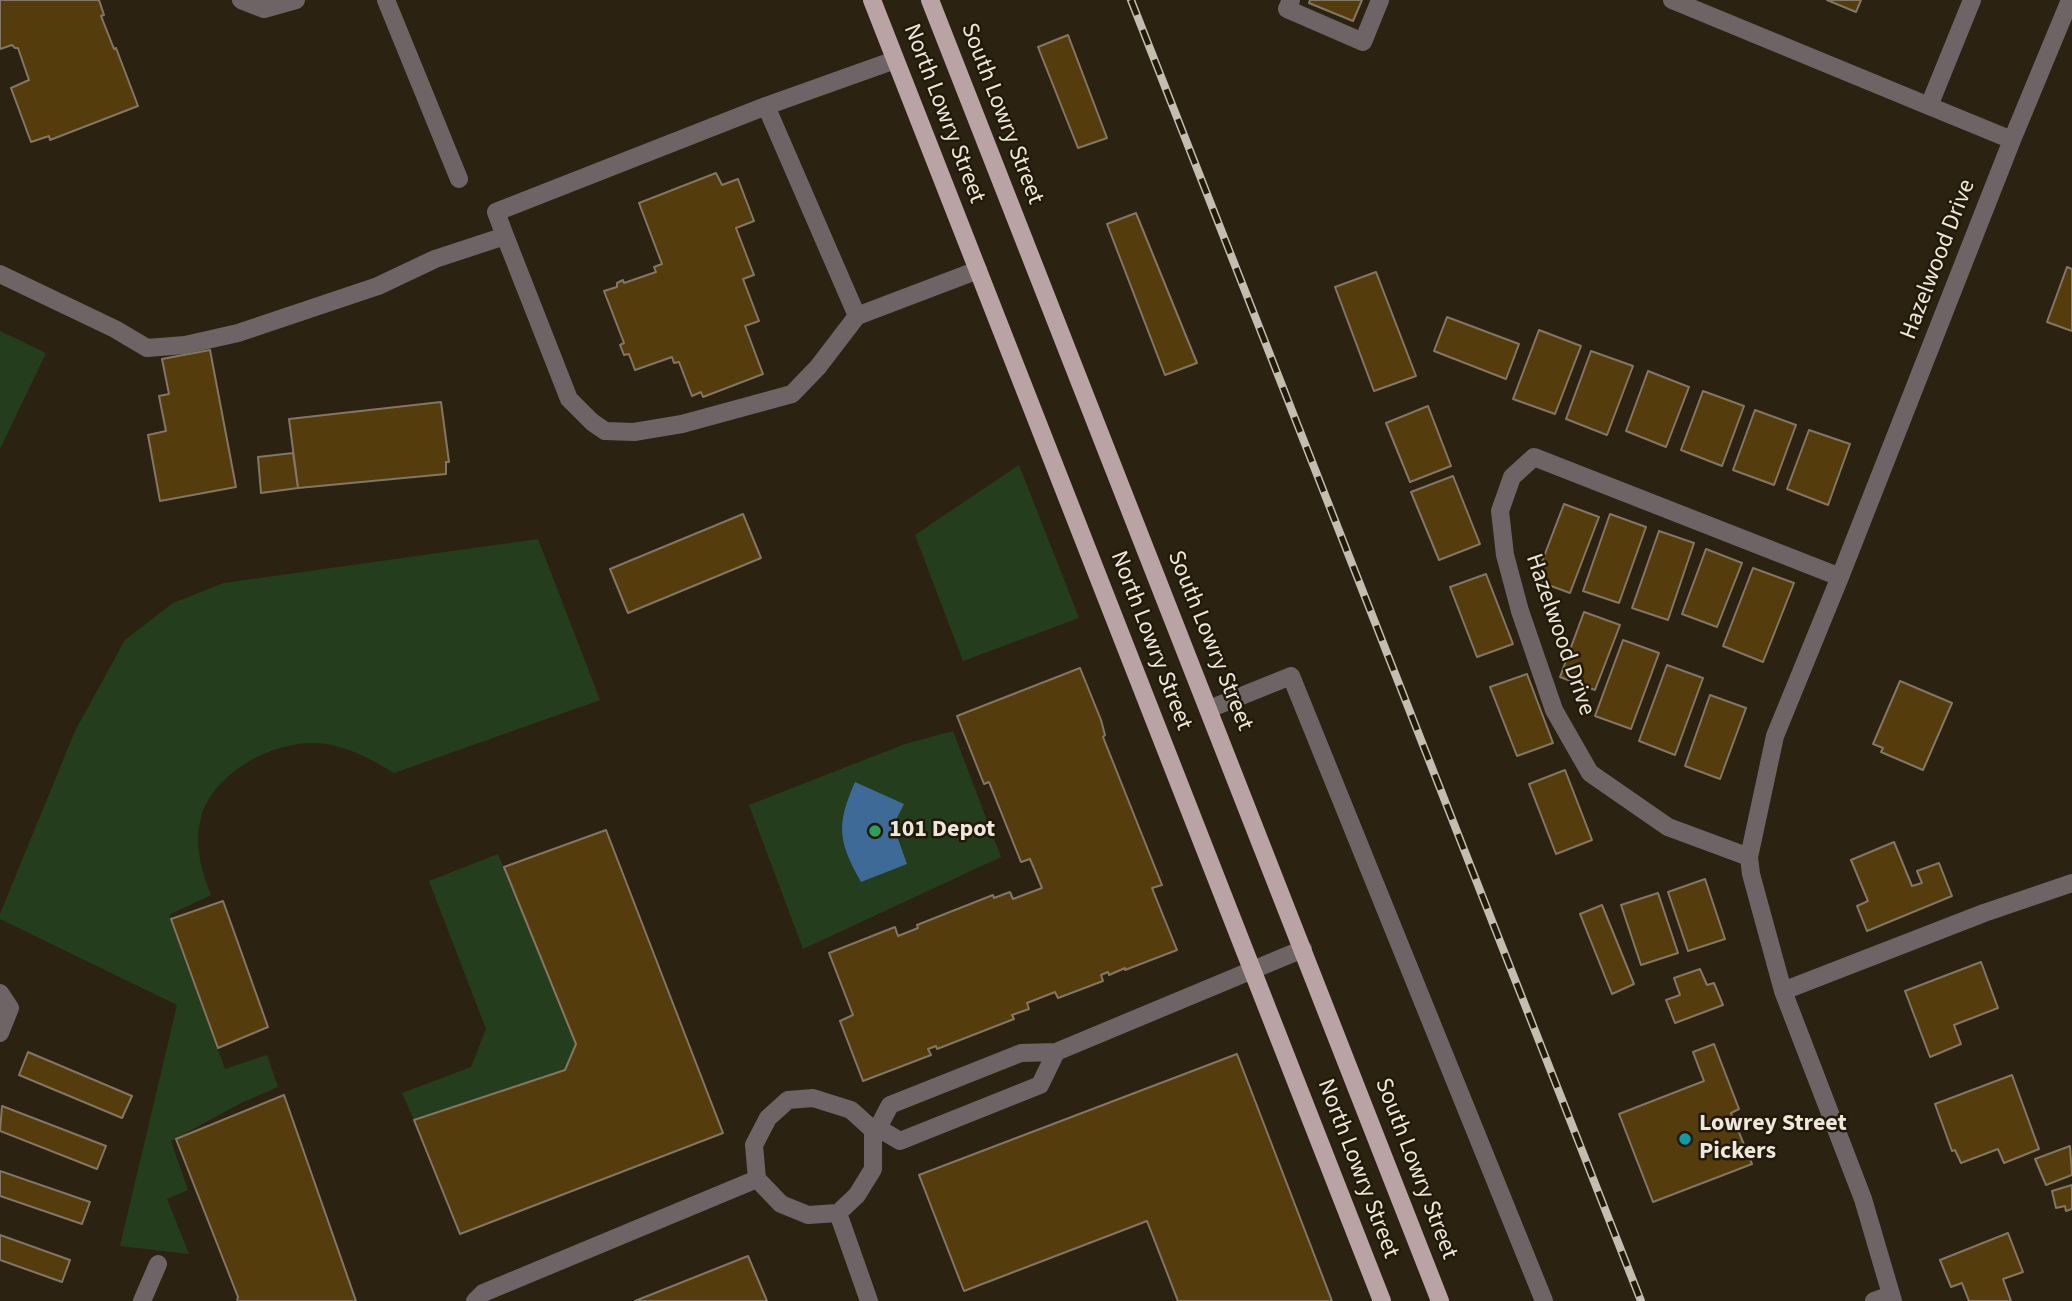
<!DOCTYPE html>
<html>
<head>
<meta charset="utf-8">
<style>
	body { margin:0 }
	canvas { display:block; background:#2c2212 }
</style>
</head>
<body>
<canvas width="2072" height="1301"></canvas>
<script>
const g = document.querySelector('canvas').getContext('2d');
g.lineJoin = 'round';
function paint(path, color) { g.fillStyle = color; g.fill(path, 'evenodd'); }
function strokePath(path, color, width, dash) { g.strokeStyle = color; g.lineWidth = width; g.lineCap = dash ? 'butt' : 'round'; g.setLineDash(dash || []); g.stroke(path); }
function write(font, color, halo, rows, align = 'center') {
  g.font = font + ' "Source Sans 3",sans-serif'; g.lineWidth = 5; g.setLineDash([]); g.textBaseline = 'middle'; g.strokeStyle = halo; g.fillStyle = color; for (const [text, x, y, turn = 0] of rows) {
    g.save(); g.translate(x, y); g.rotate((+turn || 0) * Math.PI / 180); g.textAlign = isNaN(turn) ? turn : align; if (halo) g.strokeText(text, 0, 0); g.fillText(text, 0, 0); g.restore();
  }
}
paint(new Path2D(`
	M0,331L46,353L0,449Z
	M1019,465L1079,618L963,661L915,535Z
	M538,539L600,700L394,773C373,760 351,748 326,744C279,737 215,770 201,817C194,844 201,870 211,895L169,915L225,1069L267,1055L278,1087L241,1103L171,1141L188,1190L167,1199L189,1254L120,1246L177,1005L0,919V914L75,731L125,640L173,603L224,583Z
	M953,731L1001,857L803,949L749,805L905,744Z
	M498,854L576,1044L565,1070L414,1120L402,1093L471,1067L486,1029L429,881Z`), '#243d1c');
paint(new Path2D(`
	M855,782L904,804L895,822L900,825L896,833L907,864L861,882C838,841 836,825 855,782Z`), '#3d6a97');
const building = new Path2D(`
	M0,0H99L104,15L101,16L114,49L116,48L138,106L50,140L49,136L31,142L11,88L29,80L18,48H15L12,45L0,49Z
	M1310,0H1362L1353,21L1309,3Z
	M1827,0H1861L1856,12Z
	M1068,35L1107,138L1078,148L1038,47Z
	M716,173L722,185L738,179L754,221L736,228L754,275L743,279L759,321L745,326L763,374L703,397L701,392L692,396L679,362L674,363L672,357L635,370L629,354L624,355L620,345L624,343L604,291L617,287V283L623,280L624,283L656,272L654,267L662,264L639,203Z
	M1136,213L1197,363L1165,375L1107,224Z
	M2067,267L2072,269V331L2047,322Z
	M1376,272L1416,376L1374,391L1335,287Z
	M1447,317L1519,344L1506,379L1434,351Z
	M1539,330L1581,346L1555,414L1513,399Z
	M210,350L236,487L160,501L148,435L166,431L159,396L169,394L162,359Z
	M1591,351L1633,366L1607,435L1566,419Z
	M1648,371L1689,387L1666,447L1626,431Z
	M1703,391L1744,406L1722,466L1681,450Z
	M441,402L449,462H446V474L298,488L289,419Z
	M1428,406L1451,466L1410,482L1386,423Z
	M1755,410L1796,425L1774,485L1733,470Z
	M1809,430L1850,444L1828,505L1787,489Z
	M293,453L298,488L261,493L258,457Z
	M1453,476L1480,544L1439,560L1411,492Z
	M1564,504L1599,517L1570,593L1535,580Z
	M743,514L761,558L628,613L610,569Z
	M1610,514L1646,527L1619,603L1583,591Z
	M1659,531L1694,543L1668,620L1632,608Z
	M1706,549L1742,563L1717,627L1682,614Z
	M1753,568L1794,583L1763,662L1723,646Z
	M1486,574L1513,644L1477,657L1450,587Z
	M1584,612L1620,625L1595,690L1560,677Z
	M1623,640L1659,653L1631,729L1595,716Z
	M1667,665L1703,678L1675,755L1639,741Z
	M1080,668L1101,720L1105,735L1103,737L1162,885L1152,888L1177,950L1125,970V968L1109,975L1108,972L1101,975L1103,981L1058,998L1055,992L1027,1003L1029,1009L1012,1015L1014,1019L937,1049L936,1046L928,1049L931,1055L863,1081L840,1021L853,1015L829,953L895,927L898,936L918,928L917,925L993,895L994,898L1010,892L1013,899L1042,888L1030,859L1021,862L989,782L984,784L957,716Z
	M1527,674L1553,743L1517,756L1490,687Z
	M1900,681L1952,703L1923,770L1881,752L1883,748L1873,744Z
	M1710,695L1746,708L1720,779L1685,766Z
	M1565,770L1592,840L1556,854L1529,784Z
	M606,830L723,1133L460,1234L414,1120L565,1070L576,1044L504,867Z
	M1894,842L1912,886L1922,883L1917,871L1939,863L1952,896L1867,931L1857,906L1868,901L1851,860Z
	M1705,879L1725,939L1688,951L1668,892Z
	M1658,893L1678,953L1641,965L1621,905Z
	M223,901L268,1027L218,1048L171,919Z
	M1602,905L1634,984L1612,994L1580,914Z
	M1981,962L1998,1008L1954,1025L1961,1044L1930,1057L1905,991Z
	M1700,969L1707,985L1714,983L1723,1005L1675,1023L1666,1000L1680,995L1674,978Z
	M1714,1044L1739,1109L1731,1113L1752,1164L1653,1202L1619,1114L1704,1081L1693,1052Z
	M28,1052L132,1096L122,1118L19,1075Z
	M1237,1054L1332,1301H1178L1147,1221L964,1291L919,1175Z
	M2012,1075L2039,1149L2004,1163L1998,1149L1961,1163L1955,1150L1952,1151L1935,1104Z
	M284,1095L356,1301H237L238,1297L176,1139Z
	M2,1106L106,1146L97,1169L0,1131Z
	M2070,1146L2072,1175L2046,1185L2035,1159Z
	M0,1171L90,1202L82,1224L0,1196Z
	M2072,1185V1209L2066,1211L2065,1206L2056,1208L2052,1191Z
	M2008,1233L2023,1272L2003,1279L2011,1301H1969L1962,1283L1951,1287L1940,1260Z
	M0,1235L70,1260L62,1282L0,1260Z
	M748,1256L767,1301H635Z`);
paint(building, '#553c0d');
strokePath(building, '#827664', 2);
strokePath(new Path2D(`
	M241,0L264,9L296,0
	M386,0L459,179
	M1291,0L1287,9L1363,42L1380,0
	M1672,0L1929,106
	M1972,0L1929,106L2012,140
	M895,60L766,106L496,212L505,236L569,399L592,422L605,431L634,432L682,424L792,394L818,367L857,316L978,270
	M766,106L857,316
	M0,274L115,329L147,348L185,345L238,333L378,286L435,259L505,236
	M1209,709L1291,676L1544,1301
	M1749,857L1668,827L1590,773L1554,710L1520,611L1505,555L1500,511L1512,477L1534,457L1840,577
	M1783,991L1984,913L2072,883
	M0,993L10,1008L0,1033
	M1056,1052L1040,1085L900,1141L878,1128L873,1130V1169L857,1195L838,1213L808,1215L781,1204L757,1179L754,1145L768,1118L788,1100L813,1098L851,1110L873,1130L878,1128L890,1105L1021,1053L1056,1052L1303,949
	M838,1213L869,1301
	M142,1301L158,1264
	M475,1301L483,1293L757,1179
	M1874,1301L1891,1295
	M1893,1301L1863,1199L1783,991L1751,874L1749,857L1775,736L1840,577L2012,140L2070,0`), '#6e6465', 18);
strokePath(new Path2D(`
	M872,0L1382,1301
	M930,0L1440,1301`), '#baa3a5', 18);
const rail = new Path2D(`
	M1131,0L1641,1301`);
strokePath(rail, '#c4bdb2', 8);
strokePath(rail, '#221909', 5, [16]);
for (const [x, y, r, color] of [
	[875,831,7,"#2e9e5b"],
	[1685,1139,7,"#0f9aa8"]
]) { const dot = new Path2D(); dot.arc(x, y, r, 0, 2 * Math.PI); g.fillStyle = color; g.fill(dot); strokePath(dot, '#221909', 2.5); }
write('24px', '#ede7dd', '#221909', [
	["North Lowry Street",943,114,69],
	["South Lowry Street",1001,114,69],
	["Hazelwood Drive",1939,260,-69],
	["Hazelwood Drive",1559,635,71],
	["North Lowry Street",1150,641,69],
	["South Lowry Street",1209,641,68],
	["North Lowry Street",1357,1169,69],
	["South Lowry Street",1415,1169,69]
]);
write('bold 24px', '#ede7dd', '#221909', [
	["101 Depot",889,831],
	["Lowrey Street",1699,1125],
	["Pickers",1699,1153]
], 'left');
</script>
</body>
</html>
